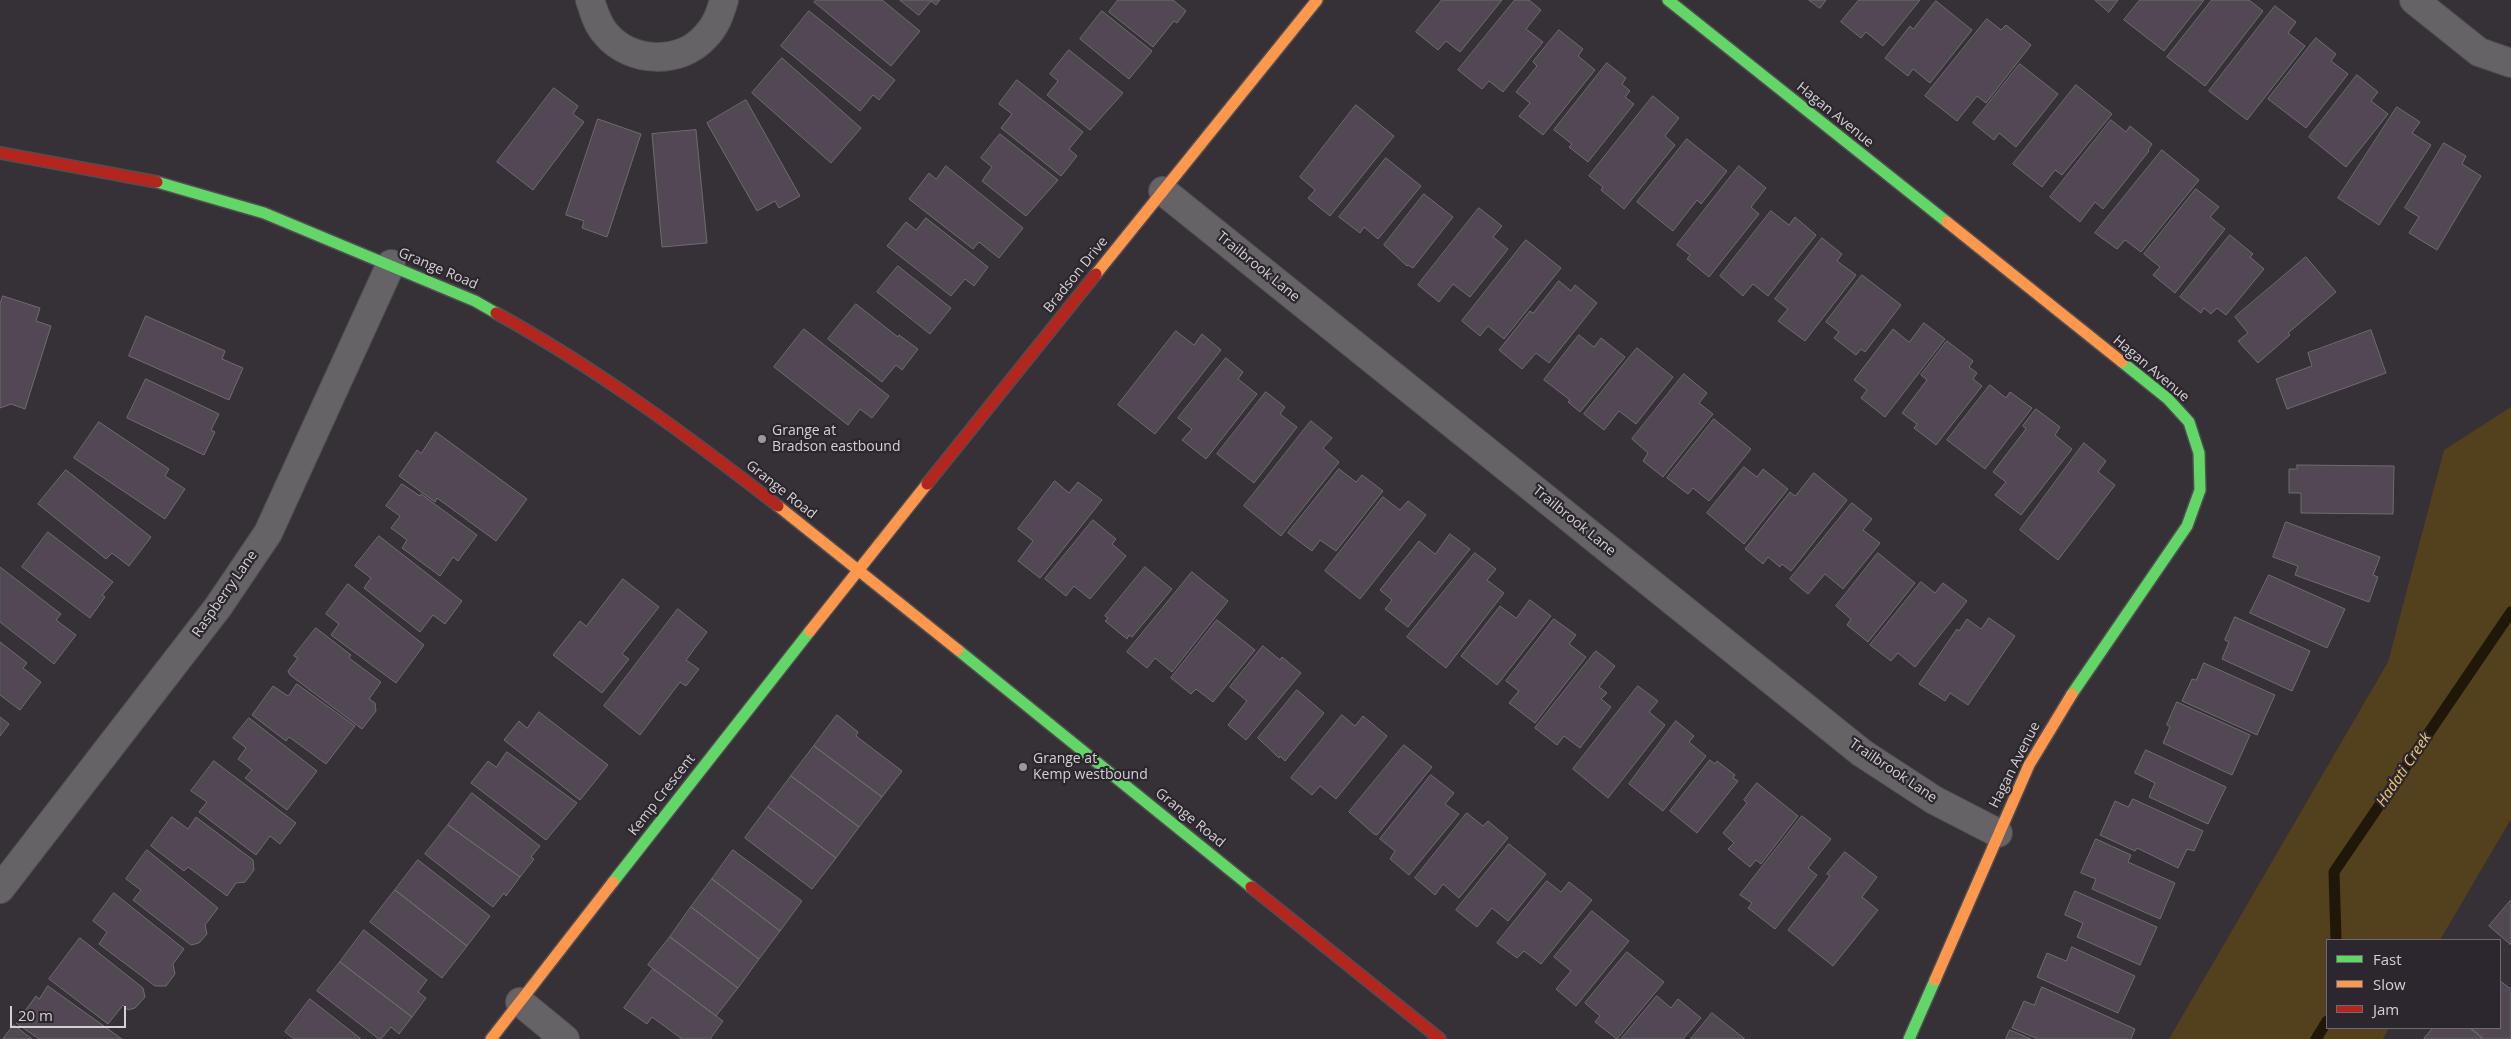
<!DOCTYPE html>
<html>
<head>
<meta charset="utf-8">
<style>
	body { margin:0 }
	#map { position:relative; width:2511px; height:1039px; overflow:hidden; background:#353136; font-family:"Open Sans",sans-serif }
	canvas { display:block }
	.legend { position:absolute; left:2326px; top:939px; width:175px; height:90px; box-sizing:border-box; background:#2c262e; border:1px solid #6f6a71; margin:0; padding:6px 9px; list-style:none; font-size:15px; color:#d4d0d5 }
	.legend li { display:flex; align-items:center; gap:10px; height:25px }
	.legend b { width:25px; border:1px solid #6f6a71 }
	.scale { position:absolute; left:10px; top:1006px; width:116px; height:22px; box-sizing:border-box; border:2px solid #d4d0d5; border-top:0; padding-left:6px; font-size:15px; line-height:18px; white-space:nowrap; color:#d4d0d5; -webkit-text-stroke:4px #2c262e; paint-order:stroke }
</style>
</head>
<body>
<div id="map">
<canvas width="2511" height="1039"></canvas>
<ul class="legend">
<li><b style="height:6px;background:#63d668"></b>Fast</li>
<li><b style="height:6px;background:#ff974d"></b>Slow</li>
<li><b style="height:6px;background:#b3261e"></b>Jam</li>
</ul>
<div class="scale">20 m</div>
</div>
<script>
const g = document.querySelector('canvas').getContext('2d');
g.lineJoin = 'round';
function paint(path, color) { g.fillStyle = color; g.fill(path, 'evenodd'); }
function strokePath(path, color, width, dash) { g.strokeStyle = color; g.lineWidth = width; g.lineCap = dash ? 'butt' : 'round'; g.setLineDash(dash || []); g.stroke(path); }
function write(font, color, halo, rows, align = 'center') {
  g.font = font + ' "Open Sans",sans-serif'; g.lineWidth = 4.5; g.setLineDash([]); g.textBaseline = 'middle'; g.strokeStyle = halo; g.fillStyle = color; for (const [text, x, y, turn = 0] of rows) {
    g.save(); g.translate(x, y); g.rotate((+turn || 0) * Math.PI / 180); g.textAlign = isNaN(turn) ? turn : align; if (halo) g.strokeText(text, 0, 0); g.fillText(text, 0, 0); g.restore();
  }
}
paint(new Path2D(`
	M2511,407V819L2440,940H2327V1028H2389L2383,1039H2169L2388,662L2444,450Z`), '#52411c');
strokePath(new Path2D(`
	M2336,940L2334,872L2511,612
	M2316,1039L2327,1021`), '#1f1808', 11);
const building = new Path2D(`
	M816,0H882L920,31L891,66L814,2Z
	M900,0H940L936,5L931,1L919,15Z
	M1118,0H1173L1186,11L1177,23L1174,21L1153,47L1109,12Z
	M1442,0H1502L1460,52L1446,41L1438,50L1416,32Z
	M1515,0H1529L1541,10L1526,29L1543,42L1503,92L1489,81L1482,89L1458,70Z
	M1809,0H1826L1820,8Z
	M1859,0H1920L1883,46L1866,32L1861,38L1841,22Z
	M2095,0H2118L2109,12Z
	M2140,0H2204L2164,51L2124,20Z
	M2212,0H2249L2263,11L2205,86L2167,57Z
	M1936,1L1972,30L1930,83L1913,69L1908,76L1885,58L1910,26L1913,29Z
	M2275,6L2296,22L2288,33L2305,46L2247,120L2209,91Z
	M809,11L895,80L879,100L873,95L860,111L781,46Z
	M1102,11L1152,51L1129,79L1080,39Z
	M1987,19L2001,30L2006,25L2031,45L1986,103L1977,96L1957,121L1925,96Z
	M1559,30L1583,49L1578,56L1595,70L1543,135L1519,116L1530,103L1516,92L1537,66L1533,62Z
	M2316,38L2336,54L2331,61L2348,74L2306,128L2268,99Z
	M1069,50L1123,93L1090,130L1047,95L1058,81L1050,74Z
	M782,58L861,128L831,163L752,93Z
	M1607,63L1626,78L1622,84L1630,91L1625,97L1634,104L1588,162L1569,147L1572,144L1554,130Z
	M2020,64L2058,94L2016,147L1999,133L1994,140L1973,123Z
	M2357,75L2378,92L2371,101L2388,114L2346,167L2309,137Z
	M1017,80L1083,132L1069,149L1077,156L1061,176L1001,128L1012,114L999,104Z
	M2076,85L2112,114L2062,175L2055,170L2042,187L2013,164Z
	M554,88L578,106L573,114L584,122L533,190L497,162Z
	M1653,96L1679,118L1665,136L1675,145L1624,209L1601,190L1603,187L1589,176Z
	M746,100L800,196L779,208L775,201L757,211L707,123Z
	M1356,105L1394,136L1330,216L1308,198L1315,190L1300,177Z
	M2397,107L2420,122L2412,133L2431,145L2379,225L2338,198Z
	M598,119L641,134L607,237L582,228L584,221L566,215Z
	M2111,120L2126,132L2130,126L2152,144L2148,150L2149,151L2103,209L2095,202L2080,222L2050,197Z
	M696,130L707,243L662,247L652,134Z
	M1000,134L1058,180L1026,216L982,181L992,167L981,158Z
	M1687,139L1727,171L1701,204L1697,200L1673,231L1637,202Z
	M2444,143L2466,156L2462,164L2481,176L2437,250L2409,233L2419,217L2405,208Z
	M2162,150L2199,180L2141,252L2125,240L2117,249L2095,233Z
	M1386,158L1421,186L1378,239L1364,227L1360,233L1339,217Z
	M946,166L1023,228L999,258L979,242L973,249L909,199L929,173L936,179Z
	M1739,166L1766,188L1751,207L1759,214L1709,277L1687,259L1690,255L1677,245Z
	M2196,189L2219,207L2210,217L2225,229L2175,293L2153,275L2160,267L2144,254Z
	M1424,194L1453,217L1413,268L1408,265L1407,266L1384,245Z
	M1479,208L1502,226L1493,237L1508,249L1470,297L1453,284L1439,302L1418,285Z
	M1771,211L1789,225L1795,217L1816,235L1768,296L1753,284L1743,296L1720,276Z
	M926,218L988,267L974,286L965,279L951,296L887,246L906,222L916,230Z
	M2230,235L2253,254L2250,257L2264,269L2226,315L2217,308L2211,314L2204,308L2201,313L2180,297Z
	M1822,238L1842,254L1837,261L1856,275L1805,341L1778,321L1788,309L1775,299Z
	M1526,240L1561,268L1504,339L1488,326L1480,336L1462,321Z
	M2306,257L2336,292L2288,333L2290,335L2258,363L2238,341L2248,333L2235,317Z
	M898,266L951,308L930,334L877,292Z
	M1862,275L1901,305L1865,352L1861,349L1856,355L1834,338L1839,332L1826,322Z
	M1559,281L1571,291L1575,285L1597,303L1549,363L1536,353L1522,369L1499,350L1530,311L1533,313Z
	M3,296L40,308L36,321L51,326L25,409L11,404L0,408V304Z
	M856,304L898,337L899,335L918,349L902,370L896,365L882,382L828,339Z
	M146,316L225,351L222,359L243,368L229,400L129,356Z
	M1924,323L1945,339L1885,417L1861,398L1867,390L1854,380L1893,329L1909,342Z
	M804,329L889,396L872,418L860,409L848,425L774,367Z
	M2371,330L2386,373L2287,409L2276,379L2312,366L2308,353Z
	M1176,331L1194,345L1202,334L1221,350L1155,434L1118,405Z
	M1579,335L1594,347L1601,338L1625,357L1580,412L1568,402L1570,400L1544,380Z
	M1947,341L1973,361L1969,367L1977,373L1973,379L1982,386L1936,445L1914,428L1917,424L1902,413L1927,380L1921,375Z
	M1637,348L1673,377L1636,424L1619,411L1604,430L1584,414Z
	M1226,358L1243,372L1238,379L1257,394L1206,459L1182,440L1192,429L1178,418Z
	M1684,374L1707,393L1699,403L1713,414L1663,477L1643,461L1648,453L1632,439Z
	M146,379L219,414L211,430L215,432L204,455L127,418Z
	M1990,385L2006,398L2010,392L2032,408L1985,469L1947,440Z
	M1266,392L1285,407L1280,414L1297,427L1254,483L1217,454Z
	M2036,409L2060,427L2055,435L2072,449L2021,515L1995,495L2006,482L1993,472L2026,429L2023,426Z
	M1714,419L1751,449L1709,501L1693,488L1688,494L1667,478Z
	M1311,421L1332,438L1323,448L1339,462L1281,536L1244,506Z
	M99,422L169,469L165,476L185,489L165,519L74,458Z
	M436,432L527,499L496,541L437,498L435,502L399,476L417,450L421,453Z
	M2084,443L2106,461L2098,472L2115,485L2058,560L2020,530Z
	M2297,465L2394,466L2393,514L2301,513V493H2289V469H2297Z
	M1744,467L1757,477L1763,469L1788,489L1744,544L1707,513Z
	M1339,469L1356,482L1362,475L1383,491L1336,551L1320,540L1312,551L1288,533Z
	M66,470L151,537L129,566L112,553L106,559L38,504Z
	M1814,473L1847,500L1791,571L1782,564L1780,567L1768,557L1763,564L1745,549L1790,492L1795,496Z
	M1055,481L1069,493L1078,482L1102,500L1040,578L1018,561L1033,541L1018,529Z
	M402,484L420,496L421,494L477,535L458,561L453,557L440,576L402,548L407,540L391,528L400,516L386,506Z
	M1383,497L1400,510L1408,501L1426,515L1360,599L1325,571Z
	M1852,503L1872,519L1863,530L1880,543L1843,589L1825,574L1808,594L1790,579Z
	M1093,520L1116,539L1112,544L1126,556L1090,599L1074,586L1066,596L1045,579Z
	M2286,522L2380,557L2373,575L2378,577L2369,602L2295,575L2298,566L2273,557Z
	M48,532L113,582L102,595L105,597L90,618L22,567Z
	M1450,534L1470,549L1408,627L1385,609L1392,600L1380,590L1419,541L1435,554Z
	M379,536L462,601L445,624L433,615L420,632L364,588L371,578L355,566Z
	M1475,553L1496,569L1487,580L1504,593L1446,668L1407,637Z
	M1878,553L1915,583L1868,642L1847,625L1851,619L1836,606Z
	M0,567L61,614L56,620L76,635L54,664L0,622Z
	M1145,567L1172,589L1132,637L1129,635L1127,639L1105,621L1108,618L1105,616Z
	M1192,572L1228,601L1172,672L1155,658L1147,668L1127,652Z
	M2269,575L2345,609L2327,648L2250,613Z
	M623,579L659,607L622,654L629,659L602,693L553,655L580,621L586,626Z
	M1921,582L1935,593L1943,583L1967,601L1915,667L1898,653L1891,661L1870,645Z
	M348,584L424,645L396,683L331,635L339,624L326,614Z
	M1530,600L1551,616L1497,685L1461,656L1500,606L1516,618Z
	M678,609L707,632L686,660L699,669L686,686L680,682L640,735L604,706Z
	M2235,617L2310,651L2292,691L2222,659L2229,642L2225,640Z
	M1989,618L2015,636L1968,705L1950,693L1945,701L1919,684L1957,629L1959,631L1967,619L1981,629Z
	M1554,619L1576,635L1569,644L1586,657L1535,723L1509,703L1519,691L1506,681Z
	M1217,620L1255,650L1213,702L1196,689L1191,694L1171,678Z
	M316,628L351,655L349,658L381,682L369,699L375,703L376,711L362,729L290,675L288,671L298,658L294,656Z
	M0,642L27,663L23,668L41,682L20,710L0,695Z
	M1263,646L1280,660L1282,657L1301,673L1246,740L1228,725L1247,701L1230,687Z
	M1596,651L1615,666L1599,687L1607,693L1601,699L1611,707L1580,748L1564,736L1557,745L1535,728Z
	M2204,663L2275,695L2257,735L2182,701L2192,679L2196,680Z
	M297,684L355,726L326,764L289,737L286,741L252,715L273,686L288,696Z
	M1638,686L1658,701L1649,712L1665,725L1608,798L1573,769Z
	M1297,690L1324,713L1285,761L1280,756L1279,758L1258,738Z
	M2177,702L2250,735L2232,775L2163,743L2170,727L2167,725Z
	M539,712L608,765L580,800L504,740L519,721L527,728Z
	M837,715L858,732L856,736L902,771L882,797L814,746Z
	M1342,715L1355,726L1363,716L1387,736L1336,799L1320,786L1312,795L1291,778Z
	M0,717L9,724L0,736Z
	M249,718L317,771L287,810L245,778L252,770L238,759L246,748L233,738Z
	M1676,721L1694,736L1689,742L1706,756L1663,811L1629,784Z
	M1404,745L1432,767L1377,835L1374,834L1349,812Z
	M814,746L882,797L859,827L791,776Z
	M2146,750L2226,787L2208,824L2149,797L2155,783L2135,773Z
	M507,752L577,803L546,840L471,783L488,761L496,767Z
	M1710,760L1715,764L1717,761L1735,775L1733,778L1738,781L1697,833L1670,811Z
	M214,761L296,823L280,844L270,836L256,855L199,812L207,802L191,791Z
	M1431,775L1454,793L1445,804L1459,814L1409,875L1390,859L1395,851L1380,839Z
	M791,776L859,827L836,858L768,807Z
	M1757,783L1798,816L1761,864L1756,860L1750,867L1728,849L1734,843L1723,833L1747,803L1744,800Z
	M472,793L540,846L531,857L534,859L520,877L448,825Z
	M2133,799L2203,831L2194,851L2187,849L2178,868L2137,848L2135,851L2100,835L2115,801L2128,807Z
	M768,807L836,858L812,889L745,838Z
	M1467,813L1483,826L1488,821L1508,838L1459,898L1443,884L1435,895L1415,878Z
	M1802,816L1831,839L1808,868L1817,875L1775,929L1748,908L1752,903L1740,895Z
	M172,817L188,829L196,817L253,860L254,870L245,882L236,883L227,896L188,867L184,871L151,846Z
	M448,825L520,877L506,896L504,893L493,907L425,854Z
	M2096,839L2131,855L2128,862L2175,883L2160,919L2092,889L2096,879L2081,873Z
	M1509,844L1546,874L1508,921L1492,908L1477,927L1456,910Z
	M147,850L218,908L205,925L207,934L199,943L191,945L133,900L141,890L126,879Z
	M733,850L802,901L780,931L712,879Z
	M1845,852L1877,877L1862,897L1878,910L1833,966L1788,930L1830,876L1827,874Z
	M418,860L490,916L467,946L395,890Z
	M712,879L780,931L759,959L691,907Z
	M1547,881L1561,892L1569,882L1592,900L1541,964L1524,951L1517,958L1497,943Z
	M395,890L467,946L442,978L370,922Z
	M2075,891L2157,927L2140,965L2077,937L2083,923L2065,915Z
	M114,893L184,949L173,964L175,974L166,986H155L99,944L107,932L93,921Z
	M2511,900V945L2489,926Z
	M691,907L759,959L738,988L670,937Z
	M1592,911L1629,941L1576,1006L1556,989L1571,971L1554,957Z
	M364,930L427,980L418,992L426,998L412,1017L340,962Z
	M670,937L738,988L716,1016L648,965Z
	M80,938L143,988L145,997L135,1008L128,1010L123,1005L108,1024L49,979Z
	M2072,947L2135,976L2118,1013L2037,977L2047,953L2066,961Z
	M1627,952L1664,982L1617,1039L1595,1022L1600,1016L1585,1003Z
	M340,962L412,1017L399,1034L391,1027L381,1039H379L317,991Z
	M653,969L723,1021L710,1039H682L652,1017L647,1024L624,1008Z
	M2500,981L2511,989V1039H2484L2470,1028H2500Z
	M48,986L122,1039H39L16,1023L36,996L39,999Z
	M2042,987L2135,1029L2131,1039H2038L2012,1028L2024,1001L2034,1005Z
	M1657,996L1671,1008L1678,999L1701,1018L1683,1039H1621Z
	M310,999L361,1039H294L285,1032Z
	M1712,1013L1745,1039H1691Z
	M14,1025L32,1039H3Z
	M2433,1028H2470L2484,1039H2424Z
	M2010,1030L2031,1039H2006Z`);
paint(building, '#514854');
strokePath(building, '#6f6c70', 1);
const street = new Path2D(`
	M590,0C594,12 597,24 606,34C630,63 680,65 705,37C716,26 720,14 724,0
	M2414,0L2479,52L2511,63
	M1163,191L1862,753L1934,800L1998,833
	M0,889L218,607L268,533L391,264
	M520,1002L565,1039`);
const fast = new Path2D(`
	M1668,0L1947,222
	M157,182L264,213L475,301L496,313
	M958,650L1251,887
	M2072,694L2187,526L2200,490L2199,453L2189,422L2168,399L2122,362
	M613,882L810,631
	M1909,1039L1935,980`);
const slow = new Path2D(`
	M1947,222L2122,362
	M1096,274L1317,0
	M778,506L958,650
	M810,631L927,484
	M1935,980L2029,765L2072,694
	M491,1039L613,882`);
const jam = new Path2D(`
	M0,153L157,182
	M496,313C596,368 688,436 778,506
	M927,484L1096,274
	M1251,887L1440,1039`);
strokePath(street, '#514d52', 30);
strokePath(fast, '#514d52', 14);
strokePath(slow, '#514d52', 14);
strokePath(jam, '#514d52', 14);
strokePath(street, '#666367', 28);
strokePath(fast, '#63d668', 11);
strokePath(slow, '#ff974d', 11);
strokePath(jam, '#b3261e', 11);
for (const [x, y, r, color] of [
	[762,439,5,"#9c989d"],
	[1023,767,5,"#9c989d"]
]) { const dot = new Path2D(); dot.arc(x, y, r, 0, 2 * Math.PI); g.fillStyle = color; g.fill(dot); strokePath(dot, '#2c262e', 2); }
write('14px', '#d4d0d5', '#2c262e', [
	["Hagan Avenue",1835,115,39],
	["Trailbrook Lane",1258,267,39],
	["Grange Road",438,269,23],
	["Bradson Drive",1076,275,-51],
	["Hagan Avenue",2151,369,40],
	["Grange Road",781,490,38],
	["Trailbrook Lane",1574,521,39],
	["Raspberry Lane",225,594,-55],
	["Hagan Avenue",2015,765,-63],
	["Trailbrook Lane",1893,771,34],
	["Kemp Crescent",662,795,-52],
	["Grange Road",1190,818,39]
]);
write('14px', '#d4d0d5', '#2c262e', [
	["Grange at",772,431],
	["Bradson eastbound",772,447],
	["Grange at",1033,759],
	["Kemp westbound",1033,775]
], 'left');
write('italic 15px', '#efc670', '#2c262e', [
	["Hadati Creek",2404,770,-56]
]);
</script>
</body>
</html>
